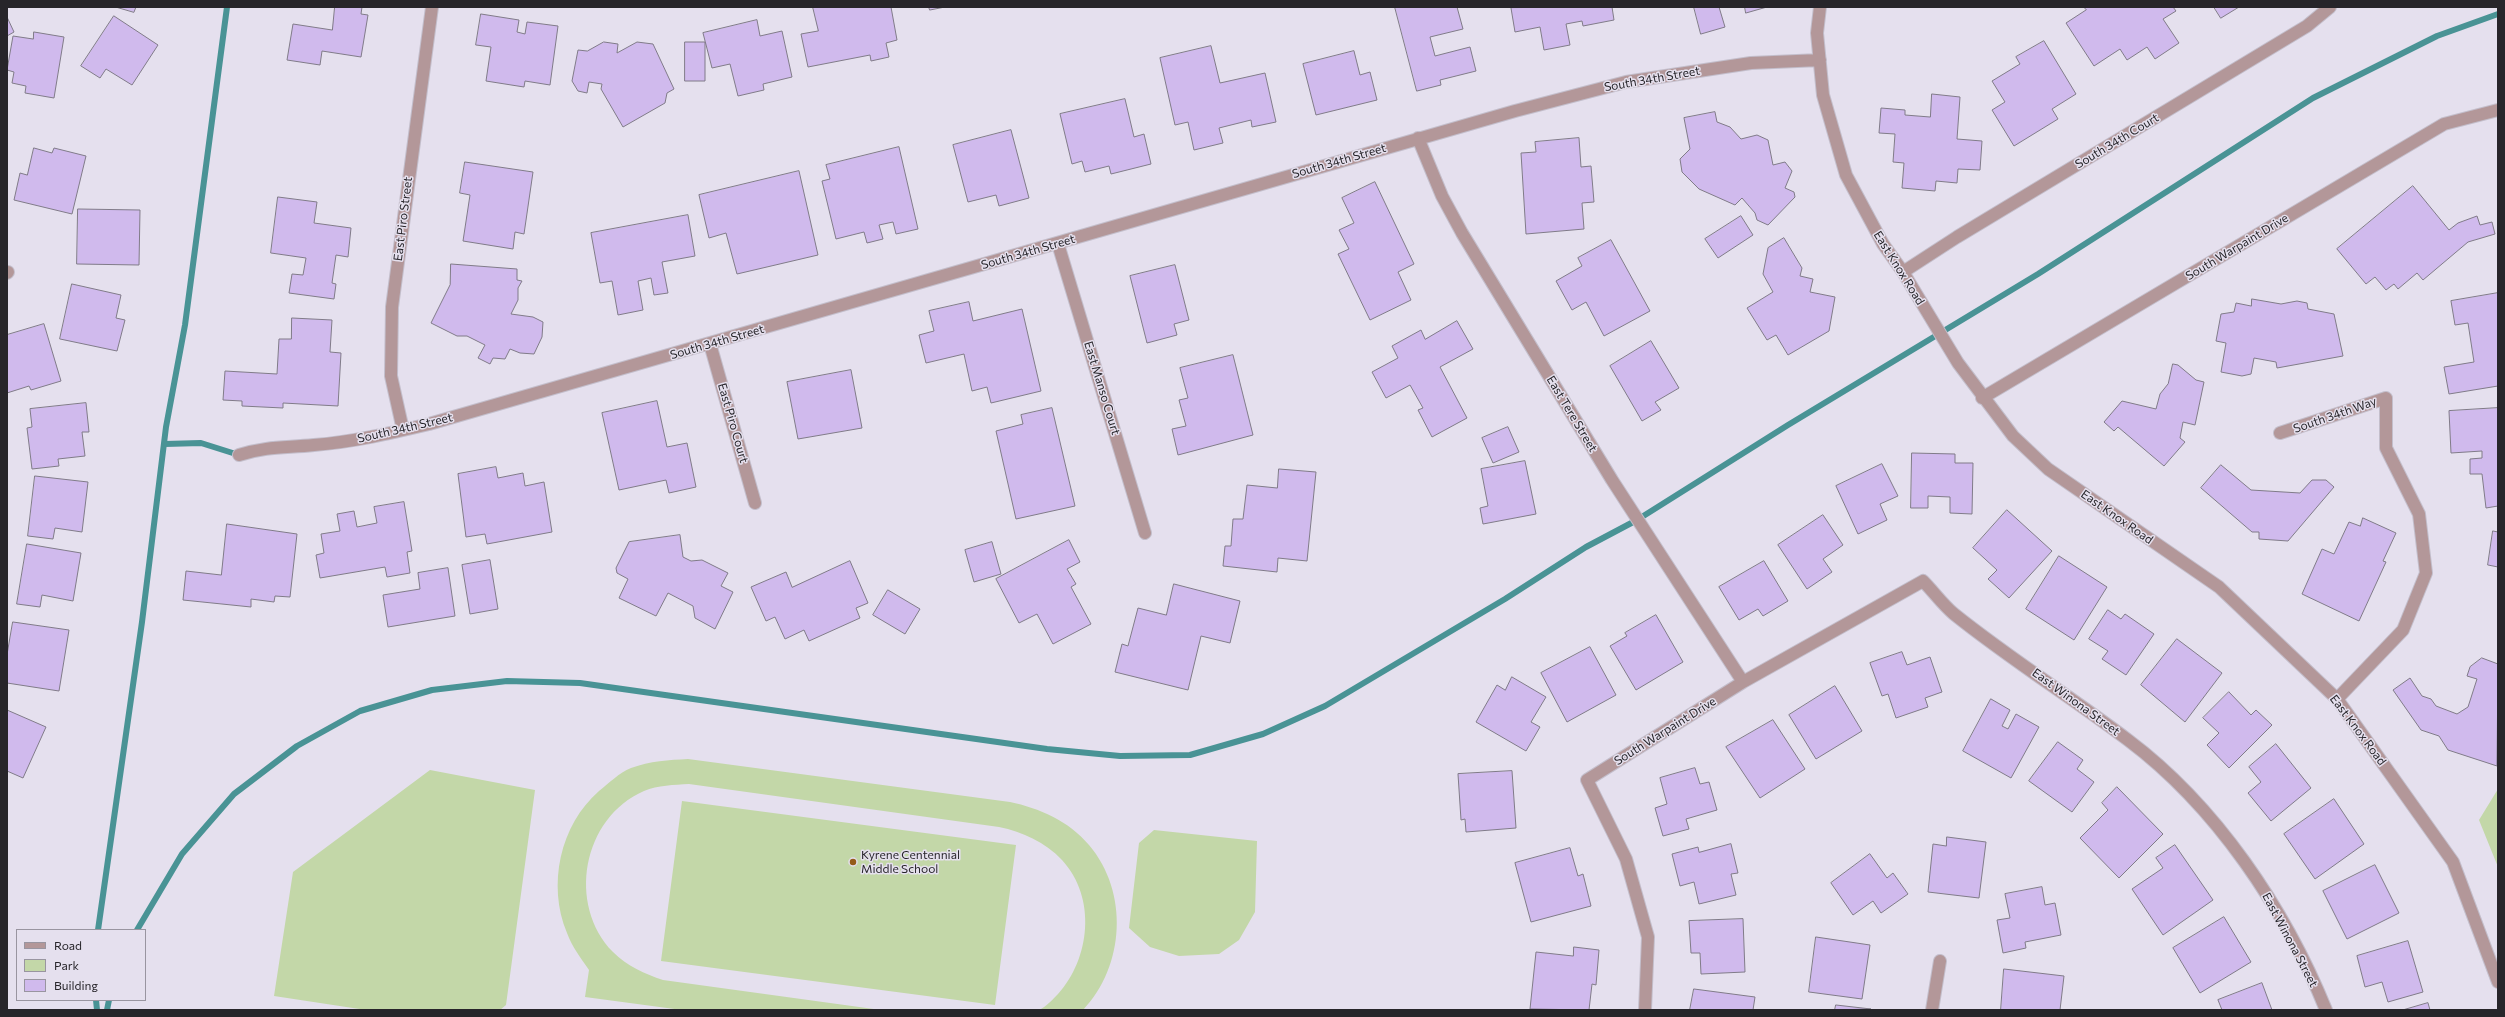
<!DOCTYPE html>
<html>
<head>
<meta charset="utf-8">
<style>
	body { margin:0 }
	#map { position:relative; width:2505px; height:1017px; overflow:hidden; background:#e5e0ee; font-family:Commissioner,sans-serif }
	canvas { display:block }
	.frame { position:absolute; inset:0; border:8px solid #27252a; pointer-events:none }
	.legend { position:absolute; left:16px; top:929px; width:130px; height:72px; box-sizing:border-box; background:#e5e0ee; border:1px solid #9995a0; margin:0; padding:5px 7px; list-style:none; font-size:12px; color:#27252a }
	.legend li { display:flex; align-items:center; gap:8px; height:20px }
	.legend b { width:20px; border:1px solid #9995a0 }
</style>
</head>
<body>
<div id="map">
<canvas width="2505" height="1017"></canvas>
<div class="frame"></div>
<ul class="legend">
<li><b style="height:5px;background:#b39799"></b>Road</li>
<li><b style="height:11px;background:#c3d7a8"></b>Park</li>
<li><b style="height:11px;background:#d0baed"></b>Building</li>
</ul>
</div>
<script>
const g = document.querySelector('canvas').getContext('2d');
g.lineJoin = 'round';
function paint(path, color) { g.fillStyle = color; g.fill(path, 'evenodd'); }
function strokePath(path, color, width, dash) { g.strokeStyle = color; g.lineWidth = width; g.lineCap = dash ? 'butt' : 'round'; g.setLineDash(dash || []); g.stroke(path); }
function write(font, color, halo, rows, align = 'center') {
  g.font = font + ' Commissioner,sans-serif'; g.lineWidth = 3; g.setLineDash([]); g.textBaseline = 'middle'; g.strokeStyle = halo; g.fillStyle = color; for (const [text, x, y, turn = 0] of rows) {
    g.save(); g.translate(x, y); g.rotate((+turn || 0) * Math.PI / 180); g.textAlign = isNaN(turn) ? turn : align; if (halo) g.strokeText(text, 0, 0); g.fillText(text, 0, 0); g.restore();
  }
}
paint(new Path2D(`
	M688,759L1010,802C1039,808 1069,821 1089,845C1129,892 1125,966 1083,1010H1039C1047,1006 1052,1000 1058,994C1090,959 1097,898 1062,860C1045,842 1023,832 999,827L689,784C674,785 658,785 644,791C582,818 567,905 613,952C627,966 645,974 663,980L881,1010H682L585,997L589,970C581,958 572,947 567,933C547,885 560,825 599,791C609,783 619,773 631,768C650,761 669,760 688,759Z
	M430,770L535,790L506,1005L500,1010H366L274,996L293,872Z
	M2498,789V867L2479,820Z
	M682,801L1016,845L995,1005L661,961Z
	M1154,830L1257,841L1255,912L1239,940L1219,954L1179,956L1150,947L1129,928L1139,843Z`), '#c3d7a8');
strokePath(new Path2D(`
	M165,444L201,443L239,455
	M98,930L142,622L166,427L185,325L227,7
	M137,930L182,854L234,794L297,746L360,711L432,690L507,681L580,683L1047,749L1120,756L1190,755L1263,734L1325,706L1505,599L1586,547L1637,520L1788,425L2038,274L2313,98L2437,36L2498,14
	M96,1000L97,1010
	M107,1010L109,1000`), '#499395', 6);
const building = new Path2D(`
	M116,7H136L134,12Z
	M335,7H362L361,14L368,15L361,57L322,51L320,65L287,60L293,24L332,30Z
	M813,7H891L897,40L886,43L889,57L871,61L870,55L808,67L801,34L818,31Z
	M929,7H945L930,10Z
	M1395,7H1457L1463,29L1430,37L1435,56L1470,47L1476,71L1440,80L1441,85L1417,91Z
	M1612,7L1614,20L1583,26L1582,21L1566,24L1570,45L1544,50L1540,27L1515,32L1511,8Z
	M1694,7H1719L1725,27L1701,34Z
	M1745,7H1767L1746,13Z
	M2084,7H2173L2176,11L2163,19L2179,43L2155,59L2147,47L2127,60L2120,49L2094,66L2066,23L2086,10Z
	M2214,7H2239L2221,18Z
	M481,14L519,20L517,32L525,34L527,22L558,26L550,85L525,81L524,87L486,81L491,47L476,45Z
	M114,16L158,45L132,85L106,69L100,78L81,66Z
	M7,17L14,32L7,36Z
	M757,20L760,36L782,31L792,77L763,84L764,90L738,96L730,64L712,68L703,33Z
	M34,32L64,37L54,98L25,93L26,86L12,83L14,72L7,70L13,36L33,39Z
	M2044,41L2076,94L2052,109L2058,119L2014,146L1992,110L2005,102L1992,81L2020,64L2016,57Z
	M604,42L618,44L617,53L637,42L653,44L674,89L667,93L665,103L623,127L601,89L602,84L589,82L587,93L578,91L572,81L578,50L587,51Z
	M685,42H705V81H685Z
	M1211,46L1220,83L1265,73L1276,122L1252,127L1251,120L1219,128L1223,143L1194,150L1188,122L1175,125L1160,58Z
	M1354,51L1360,75L1370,72L1377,100L1316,115L1303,64Z
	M1932,94L1960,97L1957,139L1982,141L1980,170L1958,169L1957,183L1936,181L1935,191L1902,188L1904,163L1893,162L1895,134L1879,133L1881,108L1905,110V115L1930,117Z
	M1125,99L1134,137L1144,134L1151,164L1111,174L1109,166L1085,172L1082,161L1072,164L1060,114Z
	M1715,112L1717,122L1730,127L1741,139L1757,135L1768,140L1773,165L1785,162L1792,171L1785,188L1794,192L1795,197L1768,225L1757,220L1755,213L1742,198L1735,205L1699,189L1682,172L1680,159L1690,149L1684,118Z
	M1011,130L1029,198L999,206L996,195L968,202L953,145Z
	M1579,138L1581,167L1591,166L1594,202L1582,203L1584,229L1526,234L1521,153L1536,152L1535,142Z
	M899,147L918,229L896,234L893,222L879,225L883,239L867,243L864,232L836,239L822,181L830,179L826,165Z
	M34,148L52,153L54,148L86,156L72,214L14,200L20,173L27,175Z
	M465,162L533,172L524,234L515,232L513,249L463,241L470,195L460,193Z
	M799,171L818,255L737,274L726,233L709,238L699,195Z
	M1375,182L1414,264L1398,272L1411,300L1370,320L1338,254L1349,249L1339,230L1354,223L1342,198Z
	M2413,186L2449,230L2458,223L2477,216L2480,225L2492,222L2495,234L2468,242L2423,280L2417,273L2398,289L2394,284L2386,290L2375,277L2366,284L2337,249Z
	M278,197L317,202L314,223L351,228L348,257L336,255L332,283L336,284L334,299L289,293L292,274L303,275L306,258L271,253Z
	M78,209L140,210L139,265L77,264Z
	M688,215L695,256L662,262L668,293L654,295L651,278L638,281L643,310L618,315L612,281L600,283L591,233Z
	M1741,216L1753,235L1718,258L1705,239Z
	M1784,238L1802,268L1800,276L1813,279L1810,292L1835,297L1829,331L1788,355L1776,335L1767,340L1747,308L1773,292L1763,274L1768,248Z
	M1611,240L1650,311L1604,336L1586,302L1572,310L1556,281L1582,266L1578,258Z
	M451,264L517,269V280L522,281L518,288V300L511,314L533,317L543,322L542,337L534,354L520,353L510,349L505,359L493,358L490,364L478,358L485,345L467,336H457L431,323L450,285Z
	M1175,265L1189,320L1174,324L1177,335L1147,343L1130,276Z
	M72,284L121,295L116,318L125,320L117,351L60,339Z
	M2498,293V386L2449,394L2444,367L2474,362L2468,323L2455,325L2451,301Z
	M2252,299L2281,304L2297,301L2307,303L2308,309L2334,314L2343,356L2277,368L2276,362L2254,358L2251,374L2242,376L2221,372L2226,343L2216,341L2221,314L2234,312L2236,303L2251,306Z
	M969,302L973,321L1022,309L1041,391L991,403L987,387L972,391L964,354L926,363L919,335L934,331L929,311Z
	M292,318L332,320L330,352L341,353L338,406L283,403V408L242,406V401L223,400L225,371L277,374L279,339H291Z
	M1457,321L1473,349L1440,367L1467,418L1432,437L1418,410L1423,408L1410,385L1386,398L1372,372L1398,358L1392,346L1421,330L1425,339Z
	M44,324L61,381L31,390L29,386L7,393V335Z
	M1651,341L1679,388L1655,402L1661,410L1642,421L1610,366Z
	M1233,355L1253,435L1178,455L1172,429L1186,426L1179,400L1188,398L1180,368Z
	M2173,364L2178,365L2196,380L2204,382L2195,425L2183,422L2180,438L2185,442L2164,466L2118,427L2114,431L2104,422L2122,401L2156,409L2160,394L2168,384Z
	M851,370L862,428L798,439L787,382Z
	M657,401L667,447L687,443L696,487L669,493L666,480L619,490L602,413Z
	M86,403L89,432H82L85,456L58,459L59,466L32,469L27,428L32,427L30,409Z
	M1052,408L1075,506L1016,519L996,431L1023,424L1021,415Z
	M2498,408V506L2486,508L2482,474H2470V459L2482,458V451L2451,453L2449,411Z
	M1508,427L1519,452L1493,463L1482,438Z
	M1912,453L1955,454V463H1973L1972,514L1950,513V497L1928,496V508H1911Z
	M1525,461L1536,514L1483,524L1480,508L1488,506L1481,469Z
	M1882,464L1898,496L1880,504L1887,520L1858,534L1836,486Z
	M2221,465L2251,490L2300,493L2312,480H2326L2334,487L2288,541L2259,539V532H2252L2201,488Z
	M496,467L498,478L523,473L525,486L544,482L552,532L487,544L485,534L466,537L458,474Z
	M1279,469L1316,472L1307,561L1278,558L1277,572L1223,566L1225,546H1231L1233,519H1243L1247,485L1277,488Z
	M35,476L88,482L82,532L55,528L53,539L28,536Z
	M404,502L412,551L407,552L410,573L387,577L385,567L320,578L316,555L324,553L321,534L340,531L337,514L354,511L357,527L377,523L374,507Z
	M2007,510L2052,551L2009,598L1988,579L1997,570L1973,548Z
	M1823,515L1843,545L1823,559L1832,572L1807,589L1778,545Z
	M2363,518L2396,533L2383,561L2386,562L2359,621L2302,594L2322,549L2334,554L2349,522L2360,526Z
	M227,524L297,534L290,597L275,596L274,602L251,599V607L183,600L186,571L221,575Z
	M2493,531L2498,532V567L2488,565Z
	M680,535L683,557L691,561L702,560L728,573L721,586L733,592L715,629L695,618L693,606L668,593L656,616L619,598L628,579L617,573L616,568L629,542Z
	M1069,540L1080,562L1067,569L1076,584L1071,587L1091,624L1053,644L1037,614L1019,623L996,579Z
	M992,542L1001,574L974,582L965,550Z
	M27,544L81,553L73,601L42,595L40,607L17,604Z
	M2059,556L2107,587L2074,640L2026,609Z
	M490,560L498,609L470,614L462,565Z
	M850,561L868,603L856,608L860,618L809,641L804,630L785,639L775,617L766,621L751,587L786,572L792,587Z
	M1764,561L1788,601L1763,616L1758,609L1739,620L1719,587Z
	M448,568L455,616L388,627L383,595L420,589L418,573Z
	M1174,584L1240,601L1230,643L1201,636L1188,690L1115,672L1122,644L1128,646L1138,608L1166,615Z
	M888,590L920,609L905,634L873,615Z
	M2108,610L2121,619L2125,614L2154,634L2126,675L2102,659L2108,651L2089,639Z
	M1656,615L1683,662L1636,690L1610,646L1627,636L1625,633Z
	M13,622L69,630L59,691L7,683V655Z
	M2177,639L2222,673L2185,722L2141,685Z
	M1590,647L1616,695L1567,722L1541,673Z
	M1902,652L1907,665L1930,657L1942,692L1925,698L1928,707L1896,718L1888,694L1882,696L1870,663Z
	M2482,658L2498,664L2497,766L2448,750L2439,736L2421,730L2393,690L2410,678L2422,696L2431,699L2436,706L2457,714L2468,707L2477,679L2467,676L2470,667Z
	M1512,677L1546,697L1531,722L1540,727L1526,751L1476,722L1497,685L1505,690Z
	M1835,686L1862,731L1816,759L1789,715Z
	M2229,692L2251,715L2256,710L2272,725L2229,768L2207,745L2219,733L2203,718Z
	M1991,699L2010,710L2002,726L2008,729L2016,714L2039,727L2011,778L1963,751Z
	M7,710L46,727L23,778L7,771Z
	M1773,720L1805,769L1760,798L1726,747Z
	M2058,742L2083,760L2077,769L2094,782L2072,812L2029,781Z
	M2276,744L2311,788L2271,821L2248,793L2261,782L2249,767Z
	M1695,768L1700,784L1709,782L1717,810L1686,819L1689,829L1663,836L1655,808L1667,804L1660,778Z
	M1512,771L1516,828L1466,832L1465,819L1461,820L1458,774Z
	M2117,787L2163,834L2119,878L2080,838L2108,810L2102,803Z
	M2334,799L2364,844L2315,879L2284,834Z
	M1947,837L1986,842L1979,898L1928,892L1933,844L1946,846Z
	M1731,844L1738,873L1731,874L1736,895L1699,904L1694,882L1680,886L1672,854L1698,847L1699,852Z
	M2175,845L2213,900L2163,935L2132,889L2163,868L2156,858Z
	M1570,848L1578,876L1583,874L1591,906L1531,922L1515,863Z
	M1870,854L1887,878L1893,873L1908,894L1881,913L1873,901L1853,915L1831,883Z
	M2375,865L2399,913L2347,939L2323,891Z
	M2042,887L2045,905L2055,903L2061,935L2025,942L2026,948L2003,953L1997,920L2010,918L2005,894Z
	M2224,917L2251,962L2200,993L2173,948Z
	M1743,919L1745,972L1701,974L1700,953H1691L1689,921Z
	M1816,937L1870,945L1862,999L1809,992Z
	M2408,941L2423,992L2388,1002L2382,982L2365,987L2357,956Z
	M1574,947L1599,950L1596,985L1592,984L1589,1010L1530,1009L1536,952L1573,956Z
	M2004,969L2064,976L2060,1010H2001Z
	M2262,983L2272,1010H2222L2218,1000Z
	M1694,989L1755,997L1753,1010H1690Z
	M2428,1003L2430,1010H2403Z
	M1836,1005L1871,1009L1835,1010Z`);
paint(building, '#d0baed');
strokePath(building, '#807b88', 1);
const street = new Path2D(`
	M1820,7L1817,33L1823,95L1846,175L1883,244L1903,272L1958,363L2013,436L2048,469L2219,587L2337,699L2453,862L2498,982
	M1418,138L1442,196L1462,233L1612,480L1743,682
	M1058,244L1145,533
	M1903,272L1957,237L2307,26L2330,7
	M7,273L8,272
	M710,344L755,503
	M1982,398L2444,124L2498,110
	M403,430L391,376L392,307L432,7
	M2280,433L2386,398V448L2419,514L2426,573L2403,630L2337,699
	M239,455C268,446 285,448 314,445C353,442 391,433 429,424L1515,111L1626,82L1751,63L1820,60
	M1645,1010L1648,937L1626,859L1587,780L1743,682L1923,581C1933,591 1943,605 1954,614C2010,659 2071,697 2128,740C2216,806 2285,909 2326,1010
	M1932,1010L1940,961`);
strokePath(street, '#c3becb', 14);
strokePath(street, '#b39799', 12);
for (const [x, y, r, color] of [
	[853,862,4,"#955b18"]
]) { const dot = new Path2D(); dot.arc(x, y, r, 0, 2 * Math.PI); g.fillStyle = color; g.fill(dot); strokePath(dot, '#e5e0ee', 1.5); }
write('12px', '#27252a', '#e5e0ee', [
	["South 34th Street",1652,79,-10],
	["South 34th Court",2117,141,-31],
	["South 34th Street",1339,161,-16],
	["East Piro Street",403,219,-83],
	["South Warpaint Drive",2237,247,-31],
	["South 34th Street",1028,252,-16],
	["East Knox Road",1899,268,58],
	["South 34th Street",717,342,-16],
	["East Manso Court",1102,388,73],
	["East Tere Street",1572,414,59],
	["South 34th Way",2335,415,-19],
	["East Piro Court",733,423,74],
	["South 34th Street",405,428,-13],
	["East Knox Road",2117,517,35],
	["East Winona Street",2076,702,36],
	["East Knox Road",2358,730,53],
	["South Warpaint Drive",1665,731,-32],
	["East Winona Street",2290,940,62]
]);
write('12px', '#27252a', '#e5e0ee', [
	["Kyrene Centennial",861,855],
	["Middle School",861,869]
], 'left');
</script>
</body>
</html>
